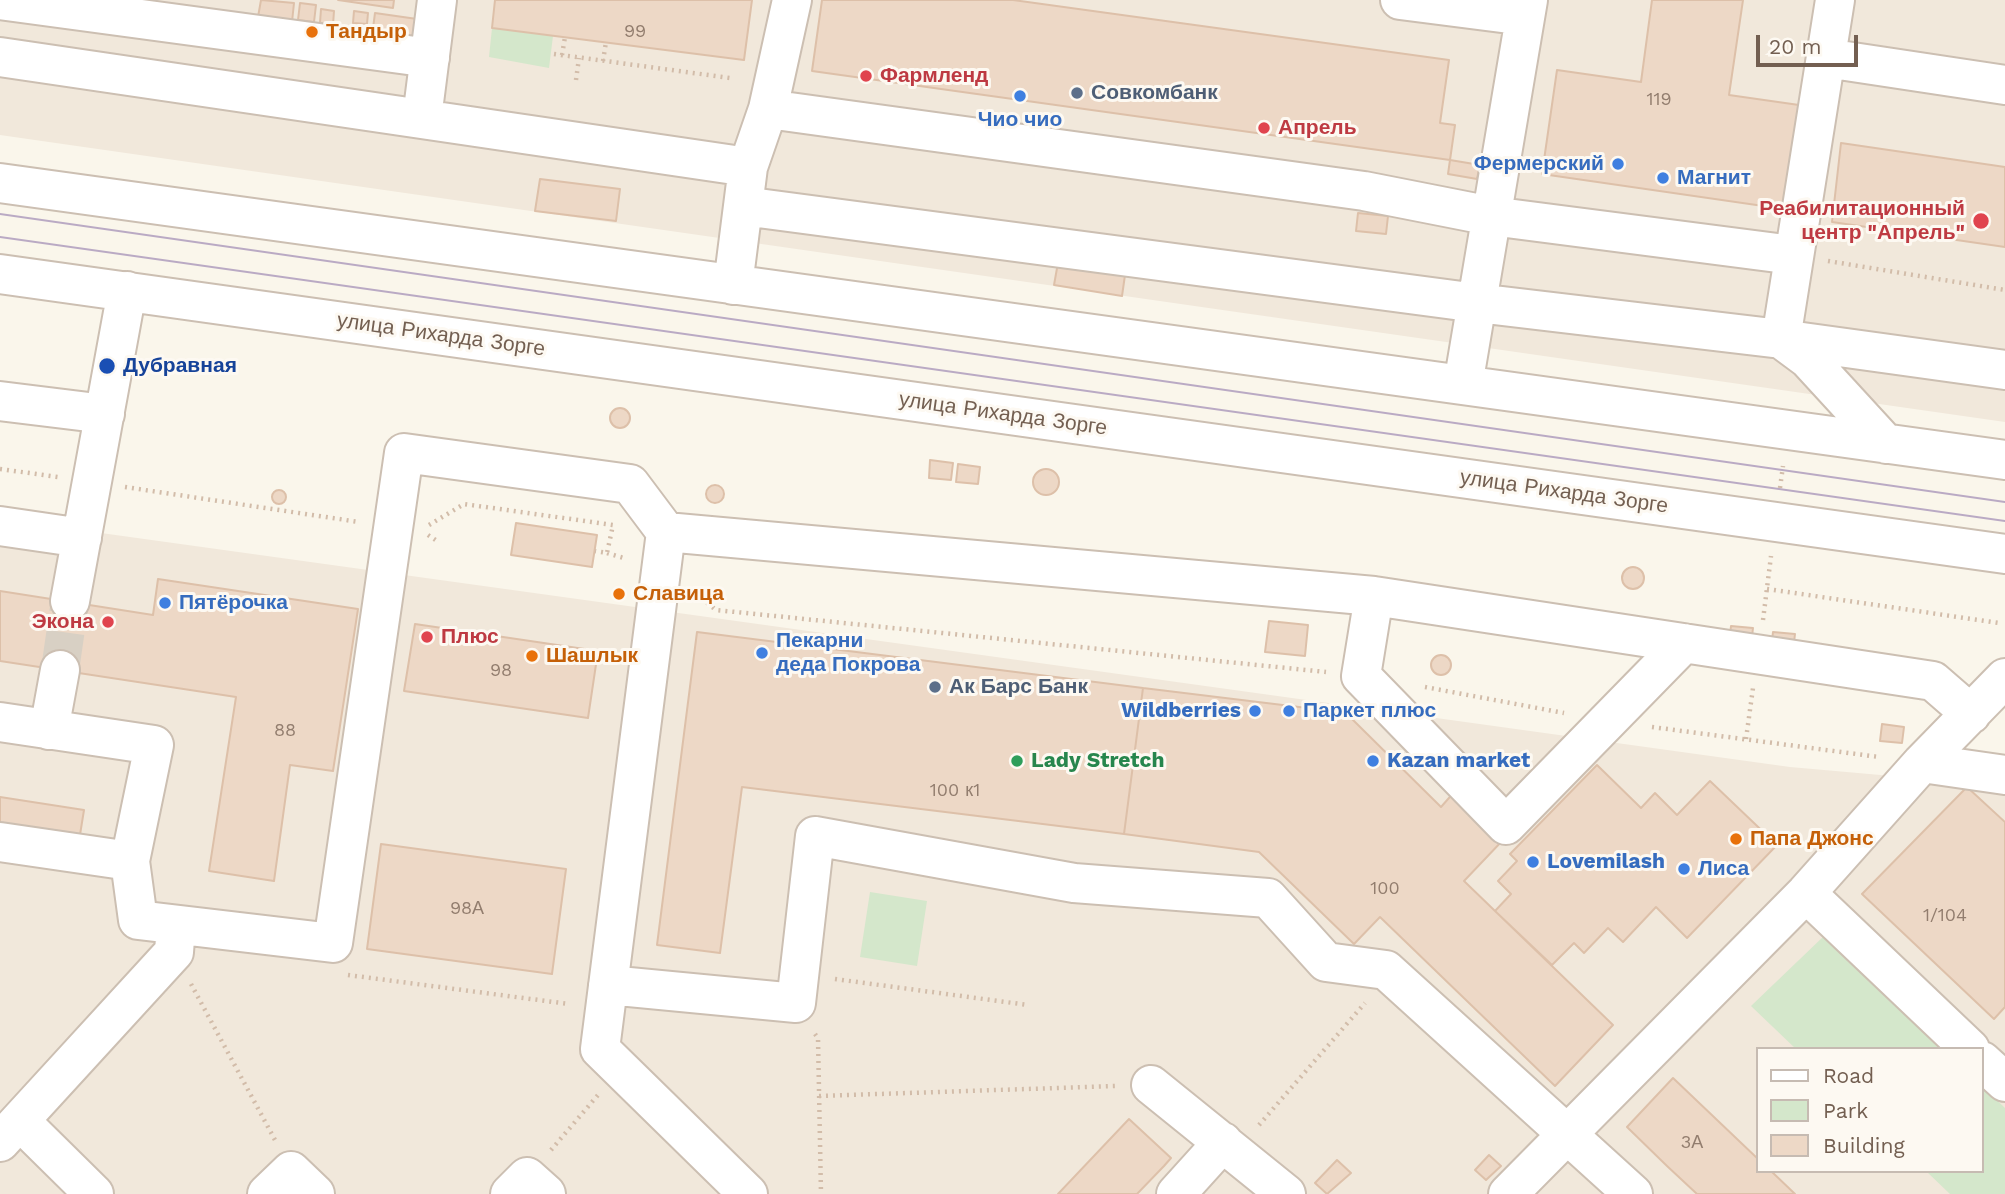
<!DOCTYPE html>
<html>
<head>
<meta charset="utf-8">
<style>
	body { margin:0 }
	#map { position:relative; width:2005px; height:1194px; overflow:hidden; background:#faf6eb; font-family:"Work Sans",sans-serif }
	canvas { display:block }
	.legend { position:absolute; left:1756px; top:1047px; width:228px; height:126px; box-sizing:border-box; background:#fdf9f2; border:2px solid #c6bbb2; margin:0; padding:9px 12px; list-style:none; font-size:21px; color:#735f51 }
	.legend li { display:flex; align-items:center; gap:14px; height:35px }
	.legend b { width:35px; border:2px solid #c6bbb2 }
	.scale { position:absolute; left:1756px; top:35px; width:102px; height:32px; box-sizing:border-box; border:4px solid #735f51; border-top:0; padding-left:9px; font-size:21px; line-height:24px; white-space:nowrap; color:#735f51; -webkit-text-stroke:5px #fdf9f2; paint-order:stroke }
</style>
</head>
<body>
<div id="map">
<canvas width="2005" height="1194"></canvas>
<ul class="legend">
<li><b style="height:9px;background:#fff"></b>Road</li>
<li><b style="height:19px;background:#d4e7cb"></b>Park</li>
<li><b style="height:19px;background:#edd8c6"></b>Building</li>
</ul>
<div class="scale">20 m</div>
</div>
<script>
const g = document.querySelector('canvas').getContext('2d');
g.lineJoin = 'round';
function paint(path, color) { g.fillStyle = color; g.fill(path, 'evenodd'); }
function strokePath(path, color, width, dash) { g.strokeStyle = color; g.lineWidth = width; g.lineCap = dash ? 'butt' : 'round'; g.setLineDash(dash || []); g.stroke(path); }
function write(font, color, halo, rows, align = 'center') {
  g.font = font + ' "Work Sans",sans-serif'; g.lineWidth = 6; g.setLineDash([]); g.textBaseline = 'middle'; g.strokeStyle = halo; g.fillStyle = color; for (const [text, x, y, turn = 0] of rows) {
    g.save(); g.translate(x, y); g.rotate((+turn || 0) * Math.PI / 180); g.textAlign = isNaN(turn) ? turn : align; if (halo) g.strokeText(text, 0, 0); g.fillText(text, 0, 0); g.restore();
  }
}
paint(new Path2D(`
	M0,0H2005V422L0,135Z
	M0,519L1790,767L2005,786V1194H0ZM1758,1049H1982V1171H1758Z`), '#f1e8db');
paint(new Path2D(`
	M492,28L553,36L549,68L489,57Z
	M870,892L927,901L917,966L860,957Z
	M1824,936L1943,1049H1796L1751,1006Z
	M1982,1086L2005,1108V1194H1950L1926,1171H1982Z`), '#d4e7cb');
const building = new Path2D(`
	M261,0L294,3L292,22L258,17Z
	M338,0H394L393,8Z
	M495,0H752L744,60L492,28Z
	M822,0H1013L1449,60L1440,123L1455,125L1450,160L812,71Z
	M1652,0H1743L1729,95L1799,105L1784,209L1542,174L1557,70L1641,82Z
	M300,3L316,5L314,22L298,20Z
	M321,9L334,11L333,25L320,23Z
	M354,11L368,13L367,24L353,23Z
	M375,13L417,19L414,42L372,36Z
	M1841,143L2005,167V247L1832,222Z
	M1450,160L1480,165L1477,179L1448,174Z
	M540,179L620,189L616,221L535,211Z
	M1358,213L1388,216L1386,234L1356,231Z
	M1059,257L1126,268L1122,296L1054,285Z
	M610 418a10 10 0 1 1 20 0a10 10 0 1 1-20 0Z
	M930,460L953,463L951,480L929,478Z
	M958,464L980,467L978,484L956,482Z
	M1033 482a13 13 0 1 1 26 0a13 13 0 1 1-26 0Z
	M706 494a9 9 0 1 1 18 0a9 9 0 1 1-18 0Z
	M272 497a7 7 0 1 1 14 0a7 7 0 1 1-14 0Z
	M516,523L597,535L592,567L511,555Z
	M1622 578a11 11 0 1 1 22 0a11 11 0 1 1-22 0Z
	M158,579L358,609L333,771L290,765L274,881L209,871L236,697L0,661V591L153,615Z
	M1269,621L1308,625L1305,656L1265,652Z
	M415,624L598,651L588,718L404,691Z
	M1731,626L1753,628L1751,645L1729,642Z
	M697,632L1143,688L1124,834L742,787L720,953L657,945Z
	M1773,632L1795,634L1793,651L1771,649Z
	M1431 665a10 10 0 1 1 20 0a10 10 0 1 1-20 0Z
	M1143,688L1332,711L1352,719L1441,807L1456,790L1503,840L1464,881L1613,1025L1555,1086L1380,917L1354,944L1259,852L1124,834Z
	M1882,724L1904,727L1902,743L1880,741Z
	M1597,765L1641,808L1655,793L1677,815L1710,781L1777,845L1687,938L1656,907L1623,942L1608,928L1584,953L1574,943L1552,965L1495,911L1511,894L1498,881L1517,861L1510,854Z
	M1967,787L2005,822V1007L1994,1019L1862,894Z
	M0,797L84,810L79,841L0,828Z
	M381,844L566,869L552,974L367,949Z
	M1673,1078L1758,1159V1171H1771L1795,1194H1697L1667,1166L1627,1127Z
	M1129,1119L1171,1158L1164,1166L1137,1194H1058Z
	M1489,1155L1501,1166L1486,1180L1475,1170Z
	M1337,1160L1351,1173L1327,1194L1315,1183Z`);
paint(building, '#edd8c6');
strokePath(building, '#ddc0a9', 2);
strokePath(new Path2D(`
	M60,670L70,601`), '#d8d0c4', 38, [38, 19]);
const minor = new Path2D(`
	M0,0L430,58
	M1400,0L1525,16
	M1835,0L1781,339L1808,359L1886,444
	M0,57L748,167L733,285
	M1826,58L2005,85
	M768,109L1364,191L1491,216L1793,255
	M422,118L437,0
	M748,167L768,109L792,0
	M0,183L2005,460
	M743,206L1477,303L1781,339L2005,370
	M0,274L2005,554
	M1463,385L1528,0
	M0,401L105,414
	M0,526L82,538
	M666,532L1374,596L1933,681L1971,714
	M1374,596L1361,676L1506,825L1684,643
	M70,601L127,291
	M0,722L154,745L130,861L138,920L333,943L404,453L630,484L666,532L600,1049L748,1194
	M49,730L60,670
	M1922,763L2005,775
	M0,842L130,861
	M1806,893L1970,1049
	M608,985L796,1003L815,836L1074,883L1268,898L1326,962L1386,970L1633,1194
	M1982,1061L2005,1082
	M1151,1085L1286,1194
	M20,1121L94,1194
	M0,1142L174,952L176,925
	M267,1194L291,1171L315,1194
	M510,1194L527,1177L546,1194
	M1176,1194L1223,1142
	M1508,1194L1806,893L1922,763L2005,678`);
strokePath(minor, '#ccbfb2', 42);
strokePath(new Path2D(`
	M554,54L730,78
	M562,55L565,37
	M603,61L606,42
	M576,80L579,58
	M1828,261L2005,290
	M0,469L58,477
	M125,487L359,522
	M1780,488L1783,466
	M429,525L464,504L613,525L607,553L595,551
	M428,535L437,541
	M607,553L627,559
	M1767,589L1999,623
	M696,594L716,610L1326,672
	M1763,620L1771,556
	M1425,687L1564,713
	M1652,727L1879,757
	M1746,739L1753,688
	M348,975L569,1004
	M835,979L1028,1005
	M191,984L275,1140
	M815,1034L818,1038L821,1194
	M819,1096L1116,1086
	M1259,1125L1365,1003
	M551,1150L598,1095`), '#d2bca9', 4.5, [2, 5]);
strokePath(minor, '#fff', 38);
strokePath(new Path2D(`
	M0,214L2005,502
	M0,237L2005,521`), '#baaac4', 2);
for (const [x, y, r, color] of [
	[312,32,7,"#e8710a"],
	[866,76,7,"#e0444e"],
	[1077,93,7,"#5c6f8a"],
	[1020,96,7,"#3f7fe0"],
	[1264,128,7,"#e0444e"],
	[1618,164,7,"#3f7fe0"],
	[1663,178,7,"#3f7fe0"],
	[1981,221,9,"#e0444e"],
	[107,366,9,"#1a4fb4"],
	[619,594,7,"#e8710a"],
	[165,603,7,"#3f7fe0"],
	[108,622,7,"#e0444e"],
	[427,637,7,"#e0444e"],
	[762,653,7,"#3f7fe0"],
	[532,656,7,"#e8710a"],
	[935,687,7,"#5c6f8a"],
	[1255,711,7,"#3f7fe0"],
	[1289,711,7,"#3f7fe0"],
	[1017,761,7,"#2e9e5b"],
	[1373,761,7,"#3f7fe0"],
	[1736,839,7,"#e8710a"],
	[1533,862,7,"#3f7fe0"],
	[1684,869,7,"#3f7fe0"]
]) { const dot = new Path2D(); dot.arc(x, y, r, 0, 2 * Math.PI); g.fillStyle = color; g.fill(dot); strokePath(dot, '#fdf9f2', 2.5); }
write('18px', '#927d6e', null, [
	["99",635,32],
	["119",1659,100],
	["98",501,671],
	["88",285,731],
	["100 к1",955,791],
	["100",1385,889],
	["98А",467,909],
	["1/104",1945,916],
	["3А",1692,1143]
]);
write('bold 21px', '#c56008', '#fdf9f2', [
	["Тандыр",326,32],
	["Славица",633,594],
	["Шашлык",546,656],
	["Папа Джонс",1750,839]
], 'left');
write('bold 21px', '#be3a42', '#fdf9f2', [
	["Фармленд",880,76],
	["Апрель",1278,128],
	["Реабилитационный",1965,209,"right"],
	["центр \"Апрель\"",1965,233,"right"],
	["Экона",94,622,"right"],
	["Плюс",441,637]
], 'left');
write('bold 21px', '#4e5e75', '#fdf9f2', [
	["Совкомбанк",1091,93],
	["Ак Барс Банк",949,687]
], 'left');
write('bold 21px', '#366cbe', '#fdf9f2', [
	["Чио чио",1020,120,"center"],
	["Фермерский",1604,164,"right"],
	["Магнит",1677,178],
	["Пятёрочка",179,603],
	["Пекарни",776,641],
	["деда Покрова",776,665],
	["Wildberries",1241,711,"right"],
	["Паркет плюс",1303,711],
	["Kazan market",1387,761],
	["Lovemilash",1547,862],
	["Лиса",1698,869]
], 'left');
write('21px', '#735f51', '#fdf9f2', [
	["улица Рихарда Зорге",441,335,8],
	["улица Рихарда Зорге",1003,414,8],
	["улица Рихарда Зорге",1564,492,8]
]);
write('bold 21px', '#164399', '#fdf9f2', [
	["Дубравная",123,366]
], 'left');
write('bold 21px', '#27864d', '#fdf9f2', [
	["Lady Stretch",1031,761]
], 'left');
</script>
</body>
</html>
